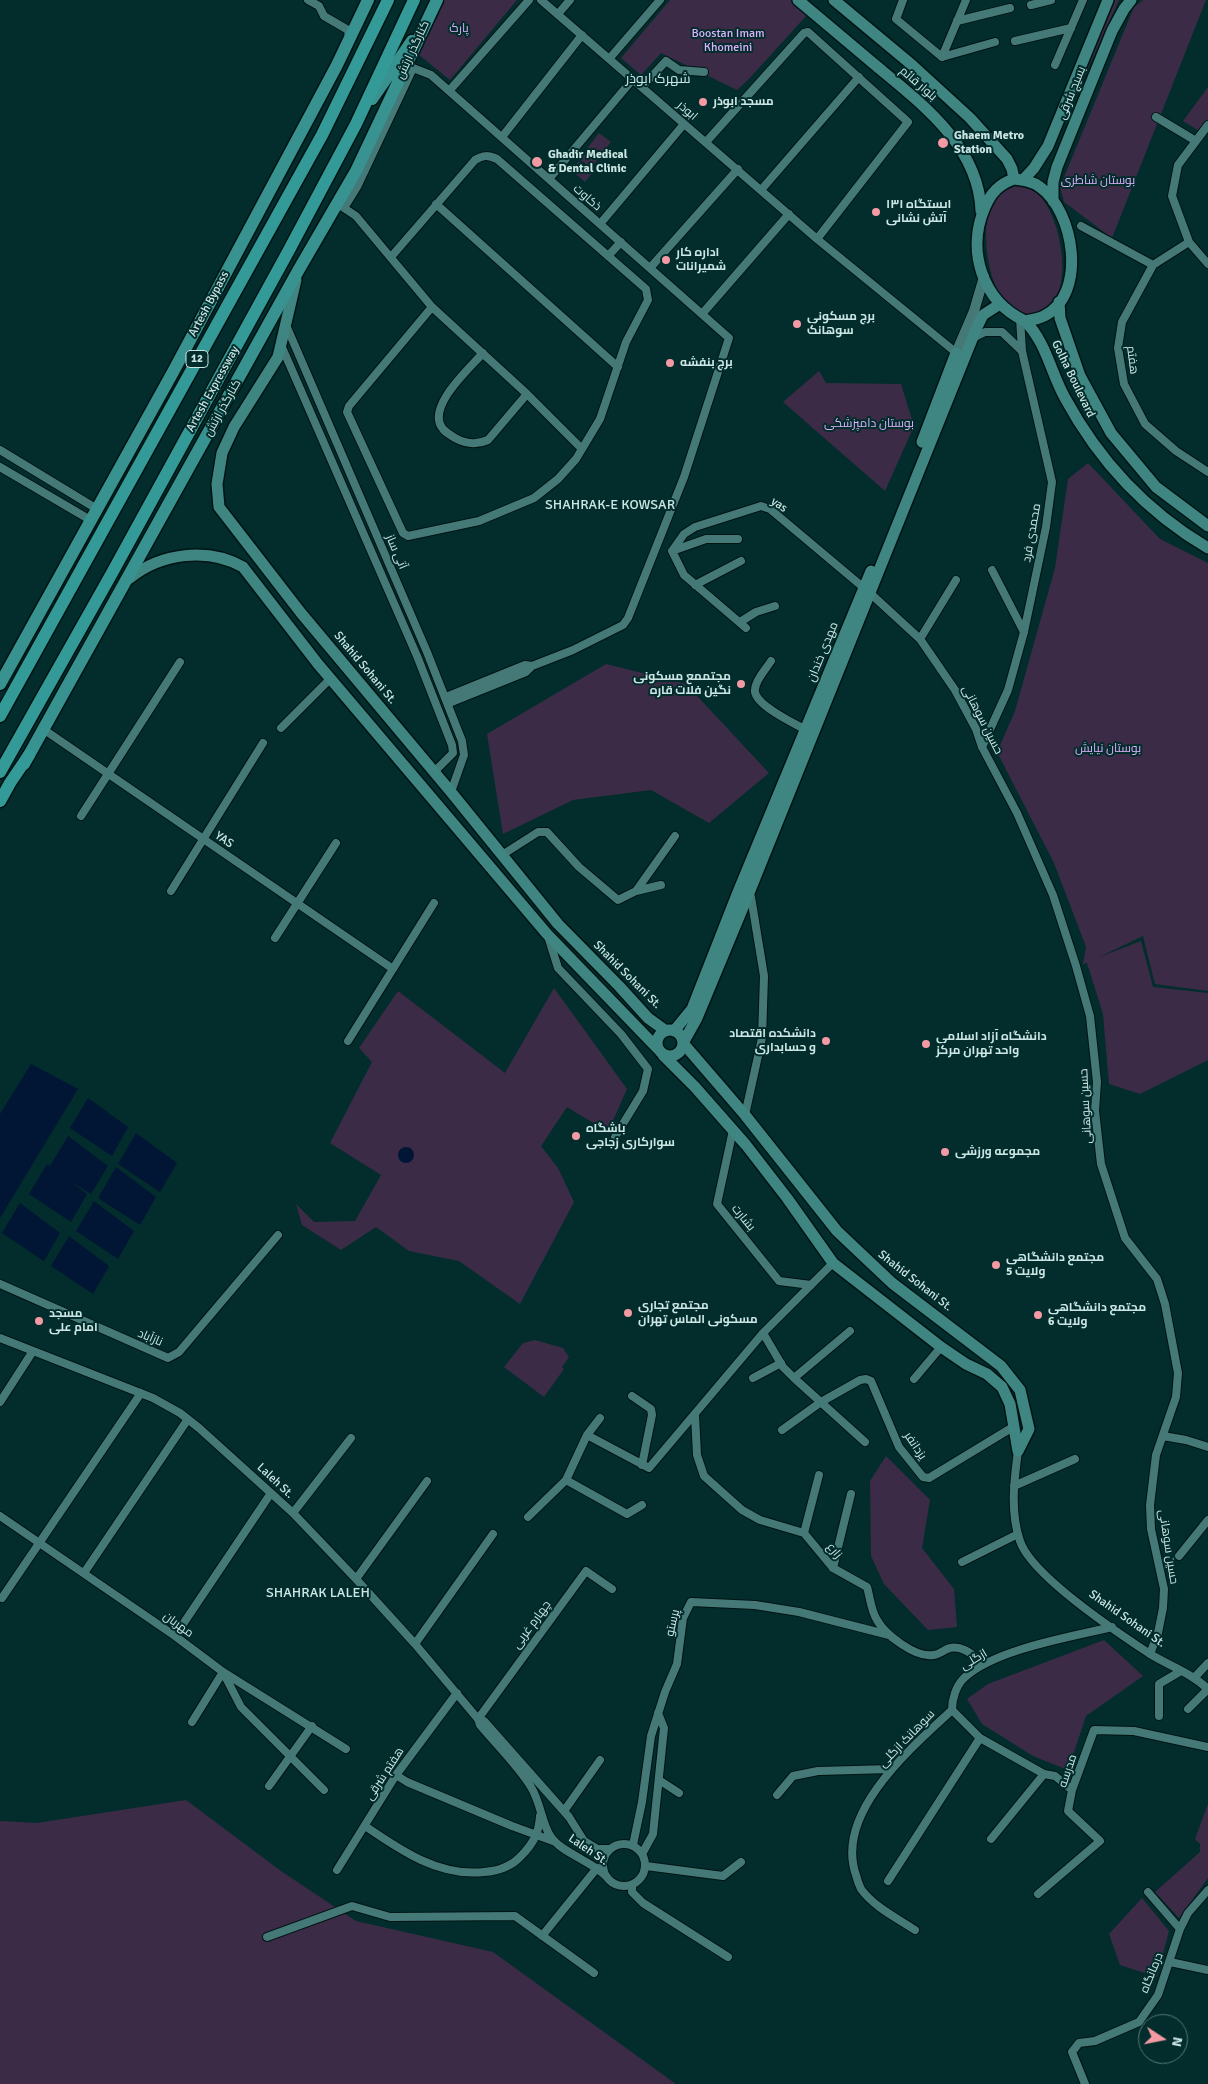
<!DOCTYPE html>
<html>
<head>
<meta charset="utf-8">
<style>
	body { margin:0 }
	#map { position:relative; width:1208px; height:2084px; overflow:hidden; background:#022d2c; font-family:Signika,sans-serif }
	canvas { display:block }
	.north { position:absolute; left:1138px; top:2014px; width:50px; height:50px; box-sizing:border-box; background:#022d2c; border:1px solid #527776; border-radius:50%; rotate:101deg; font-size:14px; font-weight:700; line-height:20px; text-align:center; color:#cbe6e4 }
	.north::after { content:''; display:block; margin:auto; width:18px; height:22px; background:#f49aa5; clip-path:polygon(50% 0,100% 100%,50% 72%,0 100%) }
</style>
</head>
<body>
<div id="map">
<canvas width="1208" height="2084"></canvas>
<div class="north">N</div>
</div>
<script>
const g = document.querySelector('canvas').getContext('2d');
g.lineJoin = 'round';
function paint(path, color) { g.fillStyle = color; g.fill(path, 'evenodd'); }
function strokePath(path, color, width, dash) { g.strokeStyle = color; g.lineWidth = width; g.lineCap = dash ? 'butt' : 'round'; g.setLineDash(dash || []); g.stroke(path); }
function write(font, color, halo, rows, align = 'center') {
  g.font = font + ' Signika,Cairo,sans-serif'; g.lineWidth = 4; g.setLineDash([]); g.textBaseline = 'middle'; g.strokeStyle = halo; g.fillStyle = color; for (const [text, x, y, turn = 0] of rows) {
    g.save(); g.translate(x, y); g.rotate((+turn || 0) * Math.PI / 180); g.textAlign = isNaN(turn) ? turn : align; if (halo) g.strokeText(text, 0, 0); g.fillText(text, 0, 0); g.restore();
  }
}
paint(new Path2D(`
	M443,0H517L450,80L418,54Z
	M670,0H791L808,14L748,80L737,90L661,53L641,75L621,58Z
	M1114,0H1119L1071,106Z
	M1143,0H1206L1112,238L1064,202L1060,187L1134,7Z
	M1208,87V119L1199,131L1183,121Z
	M599,133L611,142L591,168L579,159Z
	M579,161L592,173L585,182L571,170Z
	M1016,186C1023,187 1031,188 1037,193C1064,216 1080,315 1029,315C1022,315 1016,311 1012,307C1006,301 1001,296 997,289C987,269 982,229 990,207C995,196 1005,189 1016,186Z
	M819,371L826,383L901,384L914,426L885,491L783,402Z
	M1088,463L1160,539L1208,563V991L1155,984L1143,936L1097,958L1141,941L1153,987L1208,993V1060L1140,1094L1109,1084L1103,1014L1087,963L1083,964L1086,947L1054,863L997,752L1015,711L1055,568L1068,479Z
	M606,664L686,684L769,773L709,823L651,790L573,800L503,834L487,734Z
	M554,988L627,1089L608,1132L567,1107L541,1146L558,1168L574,1202L520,1304L459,1261L409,1251L376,1227L341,1250L302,1225L296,1204L314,1222L355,1221L381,1175L330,1143L372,1062L359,1048L398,991L505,1073Z
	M535,1340L563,1348L569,1357L562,1367L564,1369L544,1397L504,1367L523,1343Z
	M886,1456L930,1500L922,1548L954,1589L957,1627L928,1630L884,1584L871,1556L870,1481Z
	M1104,1640L1143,1676L1086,1716L1068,1770L1033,1756L982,1724L967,1699L988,1684Z
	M186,1800L281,1871L356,1921L493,1952L676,2084H0V1821L37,1823Z
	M1208,1804V1878L1179,1918L1155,1892L1200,1852V1844L1195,1839Z
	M1142,1898L1169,1931L1157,1977L1120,1965L1109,1934Z`), '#3c2b47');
paint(new Path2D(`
	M31,1064L78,1089L0,1218V1114Z
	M88,1098L128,1127L112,1156L70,1128Z
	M136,1133L177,1163L160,1192L118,1164Z
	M68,1136L108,1166L91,1194L70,1181L87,1194L71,1222L29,1194L47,1164L50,1166Z
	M398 1155a8 8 0 1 1 16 0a8 8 0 1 1-16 0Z
	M116,1167L156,1197L140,1225L98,1198Z
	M94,1201L134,1231L118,1259L76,1231Z
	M20,1203L60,1233L44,1261L2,1233Z
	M69,1236L109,1266L93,1294L51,1266Z`), '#001634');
const minor = new Path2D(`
	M308,0L319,6L324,16L348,30L349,38
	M541,0L817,239L959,355
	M903,0L896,19L942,57
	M1031,5L1051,0
	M558,14L570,0
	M957,21L1010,8
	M1015,41L1071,28
	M942,57L966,0
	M942,57L995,42
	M609,59L660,0
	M1055,65L1083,0
	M642,87L666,61L679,70L704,72
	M449,91L529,0
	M1156,117L1196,141
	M1208,125L1178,165L1172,196L1189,242L1208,264
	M502,137L582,35
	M706,142L804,33L808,32L908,122L817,239
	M549,179L633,79
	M761,190L859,77
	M436,204L618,367
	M341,206L356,216L432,307L527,394L582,449
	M344,208L357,187L413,68L431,75L729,338L684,477L628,618L623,625L573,650L532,666L525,665L446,697
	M600,224L684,124
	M1081,226L1153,265
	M1189,242L1153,265L1122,322L1118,348L1124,384L1145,424L1176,451L1208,472
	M608,256L621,242
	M391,257L475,160C483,155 488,155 497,159L646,289L648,300L626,342L600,419L576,459L558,479L534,498L479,521L408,536L403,533L347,412L349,406L432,307
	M650,268L738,169
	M702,314L789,214
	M286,325L427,652L462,741L464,755L451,792
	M973,338L985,332H1002L1022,351
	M281,345L417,656L452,745L453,753L434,772
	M483,353C469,369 425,408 443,429C446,433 451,435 455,438C466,444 477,445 488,440L527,394
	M0,450L97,509
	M0,467L92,521
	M672,551L684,534L695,527L761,506L770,509L864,588
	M672,551L684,575L746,628
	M672,551L706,539H738
	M992,570L1024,632
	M695,585L741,561
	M871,594L920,639L955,690L976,729L982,747L1017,813L1053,895L1076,966L1090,1016L1097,1082L1095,1111L1101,1164L1125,1238L1157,1279L1165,1304L1178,1373L1176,1397L1156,1455L1150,1505L1151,1529L1164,1589L1163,1608L1158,1633L1150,1654
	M740,622L756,612L775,606
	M920,639L956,580
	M771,661C766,669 756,679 755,689C752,704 794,723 806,730
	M449,703L526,672L532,666
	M281,728L330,679
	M43,729L393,969
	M982,747L1008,690L1024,632L1046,527L1052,482L1022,351L1020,318
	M81,816L180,662
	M502,855L538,832H547L579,867L618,900L636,891L675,836
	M171,891L263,743
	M636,891L661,885
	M548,936L558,968L621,1034L648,1069L643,1091L615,1137
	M275,938L336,843
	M348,1041L434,903
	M745,1115L762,1038L764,976L751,897
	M733,1130L717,1204L779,1281L811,1285
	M0,1284L168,1358L179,1352L278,1235
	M763,1333L783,1367L794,1378L865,1442
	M0,1338L153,1398L180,1413L199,1428L293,1513L356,1579L415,1644L478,1719L480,1725C495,1743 520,1768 531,1787C541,1803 542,1825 551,1837C562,1853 592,1861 607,1877
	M753,1378L781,1363
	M794,1378L850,1331
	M914,1379L941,1347
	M632,1396L651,1409L652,1415L642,1465
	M0,1402L33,1351
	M695,1415L697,1455L704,1476L742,1510L760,1520L804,1533L833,1568L867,1587C870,1597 871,1611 877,1620C885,1635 916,1658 933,1655C938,1655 943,1651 947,1649C961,1643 974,1656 984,1664
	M782,1430L821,1402L860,1380L866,1379L871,1381L899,1447L923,1477L929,1478L1013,1427
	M587,1435L649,1468L763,1333L833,1263
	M1163,1436L1186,1440L1208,1447
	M1018,1451C1014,1481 1010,1512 1020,1541C1031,1575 1118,1633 1150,1654C1170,1666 1191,1673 1208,1689
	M566,1480L627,1514L642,1505
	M1014,1486L1075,1459
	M293,1513L351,1438
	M0,1516L175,1636L223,1672L346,1749
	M528,1517L566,1480L587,1435L600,1418
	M804,1533L819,1475
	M1179,1556L1208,1520
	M962,1562L1018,1534
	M833,1568L851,1494
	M84,1573L188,1419
	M356,1579L427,1481
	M2,1598L141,1393
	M175,1636L271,1493
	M415,1644L493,1534
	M224,1674L241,1707L324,1790
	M1195,1677L1208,1663
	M1188,1709L1208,1689
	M1159,1716V1684L1181,1671
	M478,1719L586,1571L612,1589
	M478,1719L484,1721L569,1817L584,1841L597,1849H610
	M192,1722L223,1672
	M396,1775L407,1782L512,1826L553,1841
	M659,1780L679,1793
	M269,1786L312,1726
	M1072,1790L1055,1776L1044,1774L980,1738L952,1710C952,1699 956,1686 964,1678C995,1649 1071,1637 1112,1627
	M777,1795L793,1776L818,1771L891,1769
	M564,1811L600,1760
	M365,1826C400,1850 439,1877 484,1872C498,1871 511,1867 521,1856C533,1844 539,1833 540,1816
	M991,1839L1044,1774
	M603 1865a21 21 0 1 1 42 0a21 21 0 1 1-42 0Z
	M633,1845L642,1802L651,1736L665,1692L677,1664L683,1618L691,1602L755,1605L799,1612L889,1635
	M642,1854L653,1834L664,1728L658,1713
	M646,1866L723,1876L741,1862
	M337,1870L396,1775L457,1693
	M888,1881L980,1738
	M632,1885V1892L643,1903L728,1957
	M1148,1892L1180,1929
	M1038,1894L1100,1841L1068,1811L1072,1790L1094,1730L1134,1731L1208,1747
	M915,1930C897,1918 874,1907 861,1889C859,1885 857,1879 856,1875C834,1813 912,1747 952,1710
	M542,1936L597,1868
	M267,1937L352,1906L390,1917L515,1916L594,1973
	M1170,1962L1208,1970
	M1085,2084L1072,2052L1079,2043L1095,2041L1139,2022L1158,1995L1180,1929L1188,1913L1208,1890`);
const tertiary = new Path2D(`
	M956,353L974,311L984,277`);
const secondary = new Path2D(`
	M798,0C823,21 849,43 874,64C921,103 979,146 981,211
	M834,0L912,65L970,118L1007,159L1012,169L1014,179
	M1014,179C1023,180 1032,181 1040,187C1074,211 1088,294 1044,316C1038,319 1031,320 1025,321C982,301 966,250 985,207C991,193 999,184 1014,179Z
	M1023,180L1034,168L1048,146L1108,0
	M1053,201V182L1057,167L1112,31L1124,9L1131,0
	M296,280L278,357L234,427L222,453L217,484L219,507L301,613L451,792L558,924L619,986L648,1018L666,1031
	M1059,302L1060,318L1080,376L1111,433L1156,487L1208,526
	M1000,304L983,315L977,327L749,893L697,1018L683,1043L745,1115L837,1231L892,1283L1001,1366L1020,1390L1029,1429L1018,1451
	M1025,321C1046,342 1051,373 1065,398C1099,461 1147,512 1208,548
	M922,442L956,353
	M130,578C161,553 208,547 243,567L318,664L547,934L659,1050
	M657 1043a13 13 0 1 1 26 0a13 13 0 1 1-26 0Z
	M674,1031L692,1009L738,892L871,571
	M663,1055L695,1087L746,1145L787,1198L833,1263L941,1347L966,1364L987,1374L1002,1387L1010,1404L1018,1451`);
const primary = new Path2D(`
	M372,99L412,41
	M0,684L173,372L337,65L368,0
	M24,764L298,271L356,171L437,0`);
const trunk = new Path2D(`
	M0,716L322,135L388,0
	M0,772L112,573L289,250L356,124L414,0
	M0,801L10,783L29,755`);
strokePath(minor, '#001413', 10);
strokePath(tertiary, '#001413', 12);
strokePath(secondary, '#001413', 14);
strokePath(primary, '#001413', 15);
strokePath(trunk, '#001413', 15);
strokePath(minor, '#457977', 8);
strokePath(tertiary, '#457977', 10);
strokePath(secondary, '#3f8683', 11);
strokePath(primary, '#389290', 12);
strokePath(trunk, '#349a98', 12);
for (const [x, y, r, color] of [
	[703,102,5,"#f49aa5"],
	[943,143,6,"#f49aa5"],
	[537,162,6,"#f49aa5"],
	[876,212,5,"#f49aa5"],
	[666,260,5,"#f49aa5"],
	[797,324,5,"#f49aa5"],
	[670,363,5,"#f49aa5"],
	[741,684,5,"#f49aa5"],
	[826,1041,5,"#f49aa5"],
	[926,1044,5,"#f49aa5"],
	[576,1136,5,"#f49aa5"],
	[945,1152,5,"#f49aa5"],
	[996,1265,5,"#f49aa5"],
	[628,1313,5,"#f49aa5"],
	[1038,1315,5,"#f49aa5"],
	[39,1321,5,"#f49aa5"]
]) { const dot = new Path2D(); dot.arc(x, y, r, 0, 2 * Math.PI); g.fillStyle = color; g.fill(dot); strokePath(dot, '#022d2c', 2); }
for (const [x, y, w] of [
	[197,359,22]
]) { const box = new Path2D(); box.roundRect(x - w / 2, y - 8.5, w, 17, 4); g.fillStyle = '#022d2c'; g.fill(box); strokePath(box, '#cbe6e4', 1); }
write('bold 11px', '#cbe6e4', null, [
	["12",197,359]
]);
write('12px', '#dfb0fc', '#022d2c', [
	["پارک",459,29],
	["Boostan Imam",728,34],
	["Khomeini",728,48],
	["بوستان شاطری",1098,181],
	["بوستان دامپزشکی",869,424],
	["بوستان نیایش",1108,749]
]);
write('12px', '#cbe6e4', '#022d2c', [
	["کنارگذر ارتش",413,50,-65],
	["بلوار قائم",918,84,41],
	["بسیج شرقی",1072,93,-68],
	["ابوذر",687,111,41],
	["ذکاوت",587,198,41],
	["Artesh Bypass",209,304,-62],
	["هفتم",1132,360,83],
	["Golha Boulevard",1073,379,64],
	["Artesh Expressway",213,389,-61],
	["کنارگذر ارتش",223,408,-61],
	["yas",779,505,34],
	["محمدی فرد",1032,533,-80],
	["آتی ساز",396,552,67],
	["مهدی خندان",823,652,-68],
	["Shahid Sohani St.",365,668,50],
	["حسین سوهانی",982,720,63],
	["YAS",224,840,34],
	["Shahid Sohani St.",627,975,45],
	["حسین سوهانی",1086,1106,-93],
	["بشارت",743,1218,51],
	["Shahid Sohani St.",915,1281,38],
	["نازآباد",150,1338,23],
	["یزدانفر",915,1446,56],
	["Laleh St.",275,1481,43],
	["حسین سوهانی",1168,1547,81],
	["زارع",834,1551,50],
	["Shahid Sohani St.",1127,1619,35],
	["پرستو",673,1623,-77],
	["مهربان",178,1625,36],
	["چهارم غربی",532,1625,-54],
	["ازگلی",974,1660,-31],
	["سوهانک ازگلی",907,1739,-46],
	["مدرسه",1068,1771,-71],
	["هفتم شرقی",385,1774,-57],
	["Laleh St.",588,1850,34],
	["درمانگاه",1152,1973,-68]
]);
write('bold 12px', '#cbe6e4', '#022d2c', [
	["مسجد ابوذر",713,102],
	["Ghaem Metro",954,136],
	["Station",954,150],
	["Ghadir Medical",548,155],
	["& Dental Clinic",548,169],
	["ایستگاه ۱۳۱",886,205],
	["آتش نشانی",886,219],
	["اداره کار",676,253],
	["شمیرانات",676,267],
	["برج مسکونی",807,317],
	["سوهانک",807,331],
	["برج بنفشه",680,363],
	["مجتممع مسکونی",731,677,"right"],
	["نگین فلات قاره",731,691,"right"],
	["دانشکده اقتصاد",816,1034,"right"],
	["و حسابداری",816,1048,"right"],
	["دانشگاه آزاد اسلامی",936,1037],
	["واحد تهران مرکز",936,1051],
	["باشگاه",586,1129],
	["سواركاری زجاجی",586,1143],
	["مجموعه ورزشی",955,1152],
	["مجتمع دانشگاهی",1006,1258],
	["ولایت 5",1006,1272],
	["مجتمع تجاری",638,1306],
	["مسکونی الماس تهران",638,1320],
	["مجتمع دانشگاهی",1048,1308],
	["ولایت 6",1048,1322],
	["مسجد",49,1314],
	["امام علی",49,1328]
], 'left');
write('14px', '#cbe6e4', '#022d2c', [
	["شهرک ابوذر",658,79],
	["SHAHRAK-E KOWSAR",610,505],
	["SHAHRAK LALEH",318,1593]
]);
</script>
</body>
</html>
